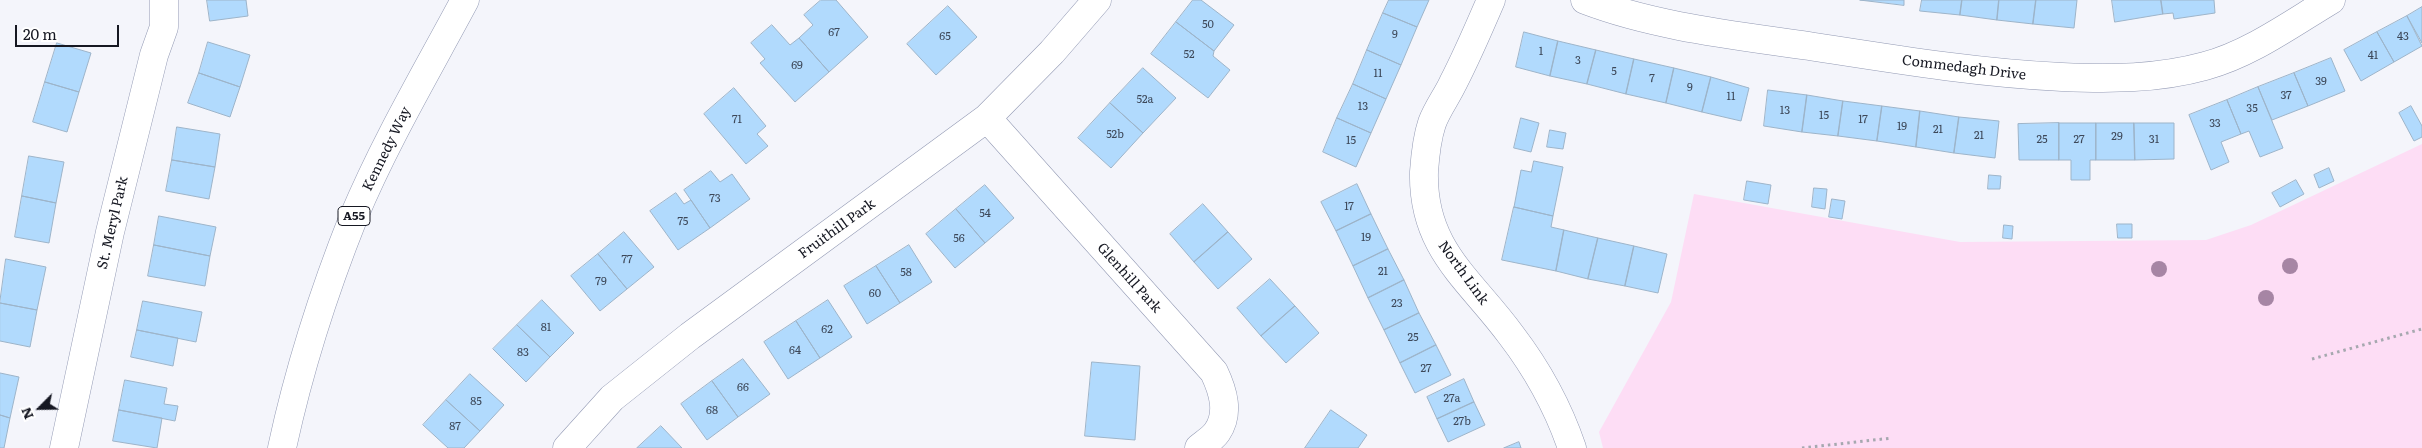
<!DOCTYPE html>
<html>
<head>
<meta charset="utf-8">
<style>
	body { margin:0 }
	#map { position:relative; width:2422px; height:448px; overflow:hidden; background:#f4f5fb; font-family:Literata,serif }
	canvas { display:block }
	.north { position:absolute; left:15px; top:383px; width:50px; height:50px; -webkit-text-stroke:4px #fff; paint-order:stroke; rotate:247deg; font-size:14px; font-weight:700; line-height:20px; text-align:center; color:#161822 }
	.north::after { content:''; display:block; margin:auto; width:18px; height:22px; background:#161822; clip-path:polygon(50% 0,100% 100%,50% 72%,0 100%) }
	.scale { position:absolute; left:15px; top:25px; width:104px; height:22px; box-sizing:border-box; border:2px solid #161822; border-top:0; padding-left:6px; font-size:15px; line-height:18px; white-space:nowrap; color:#161822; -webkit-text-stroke:4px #fff; paint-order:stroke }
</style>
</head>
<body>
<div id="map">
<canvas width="2422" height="448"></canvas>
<div class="north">N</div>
<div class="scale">20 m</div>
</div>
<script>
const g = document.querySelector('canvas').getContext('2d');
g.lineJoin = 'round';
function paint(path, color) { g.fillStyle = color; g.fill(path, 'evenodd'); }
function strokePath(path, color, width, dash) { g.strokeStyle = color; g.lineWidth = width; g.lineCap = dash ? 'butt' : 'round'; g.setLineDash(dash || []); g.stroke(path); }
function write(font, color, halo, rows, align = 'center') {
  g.font = font + ' Literata,serif'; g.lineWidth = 4; g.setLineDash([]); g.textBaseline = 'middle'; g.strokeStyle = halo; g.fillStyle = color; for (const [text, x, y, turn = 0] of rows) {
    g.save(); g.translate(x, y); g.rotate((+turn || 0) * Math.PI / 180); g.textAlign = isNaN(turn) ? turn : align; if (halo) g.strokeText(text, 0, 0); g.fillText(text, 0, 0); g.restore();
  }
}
paint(new Path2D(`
	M2422,144V448H1603L1599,432L1671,302L1694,194L1960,242L2206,240L2251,225Z`), '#fdddf5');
const building = new Path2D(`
	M207,0H246L248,16L210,21Z
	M821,0H836L868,37L829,72L799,38L813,25L804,15Z
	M1193,0H1201L1234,25L1214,51L1176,22Z
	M1389,0H1429L1417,27L1383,13Z
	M1860,0H1904V5Z
	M1922,0H1962L1960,15L1920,11Z
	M1962,0H1999L1997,20L1960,15Z
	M1999,0H2036L2033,24L1997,20Z
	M2036,0H2077L2074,28L2033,24Z
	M2112,0H2161L2163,14L2115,22Z
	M2161,0H2214L2215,13L2174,19L2173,13L2163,14Z
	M948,6L977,37L936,75L907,44Z
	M2422,7V43L2407,16Z
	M1383,13L1417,27L1401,65L1367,50Z
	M2407,16L2422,46L2394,62L2377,32Z
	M1176,22L1214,51L1213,56L1230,70L1208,98L1151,54Z
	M772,25L790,45L799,38L829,72L795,102L760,63L765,59L751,43Z
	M1524,32L1558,41L1550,76L1516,67Z
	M2377,32L2394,62L2361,81L2344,50Z
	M1558,41L1596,50L1587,84L1550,76Z
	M208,42L250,55L240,87L199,73Z
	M57,43L91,53L79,92L45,82Z
	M1367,50L1401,65L1386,99L1353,84Z
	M1596,50L1634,59L1626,94L1587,84Z
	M2331,58L2345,91L2308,106L2294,73Z
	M1634,59L1674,68L1666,103L1626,94Z
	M1143,68L1176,98L1143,133L1110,103Z
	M1674,68L1711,77L1702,112L1666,103Z
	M199,73L240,87L230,117L188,103Z
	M2294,73L2308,106L2272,120L2258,87Z
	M1711,77L1749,88L1741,121L1702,112Z
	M45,82L79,92L67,132L33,122Z
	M1353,84L1386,99L1371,133L1337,118Z
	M2258,87L2283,148L2260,157L2249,131L2241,134L2227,100Z
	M734,88L766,126L757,134L768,146L746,164L704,114Z
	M1768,90L1807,95L1802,132L1764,126Z
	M1807,95L1843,101L1838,136L1802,132Z
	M2227,100L2241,134L2221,142L2229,162L2211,170L2189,115Z
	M1843,101L1882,106L1877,141L1838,136Z
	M1110,103L1143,133L1111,168L1078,138Z
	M1882,106L1920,111L1916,147L1877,141Z
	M2411,106L2422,126V137L2414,141L2399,113Z
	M1920,111L1959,117L1954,153L1916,147Z
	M1959,117L1999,121L1995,158L1954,153Z
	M1337,118L1371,133L1356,167L1323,152Z
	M1521,118L1539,123L1531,152L1514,148Z
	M2059,123V160H2019L2018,124Z
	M2059,123H2096V160H2090V180H2071V160H2059Z
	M2096,123H2134L2135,160H2096Z
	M2134,123H2174V159L2135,160Z
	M177,127L220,134L215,167L172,160Z
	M1550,130L1566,133L1563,149L1547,147Z
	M29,156L64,162L56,203L22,196Z
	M172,160L215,167L209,199L166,191Z
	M1534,161L1563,167L1553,216L1514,207L1521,170L1531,172Z
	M2329,168L2334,181L2319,188L2314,175Z
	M711,171L720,182L732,174L750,199L710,228L684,190Z
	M1989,175L2001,176L2000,189H1988Z
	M2296,180L2304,194L2280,207L2272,193Z
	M1747,181L1771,185L1768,204L1744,200Z
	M1357,184L1371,214L1336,231L1321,202Z
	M985,185L1014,218L985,243L956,209Z
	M1814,188L1827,189L1825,209L1812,207Z
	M676,193L684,204L691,200L710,228L678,250L650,211Z
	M22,196L56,203L49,243L15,237Z
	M1832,199L1845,201L1842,219L1829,217Z
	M1203,204L1228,232L1194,262L1170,234Z
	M1514,207L1553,216L1551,227L1564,230L1556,271L1502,260Z
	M956,209L985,243L955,268L926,234Z
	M1371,214L1388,249L1353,266L1336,231Z
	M159,216L216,227L210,256L154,245Z
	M2117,224H2132V238H2118Z
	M2004,225L2013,226L2012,239L2003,238Z
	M1564,230L1598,238L1588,279L1556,271Z
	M624,232L654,267L627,289L598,254Z
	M1228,232L1252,259L1218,289L1194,262Z
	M1598,238L1634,246L1625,286L1588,279Z
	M154,245L210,256L205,286L148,276Z
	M909,245L932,282L900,303L876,266Z
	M1634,246L1667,254L1658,293L1625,286Z
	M1388,249L1404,280L1368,298L1353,266Z
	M598,254L627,289L600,311L571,276Z
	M6,259L46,267L37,310L0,303Z
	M876,266L900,303L867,324L844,286Z
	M1270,279L1295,306L1261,336L1237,308Z
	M1404,280L1419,313L1384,330L1368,298Z
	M542,300L574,333L550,357L517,325Z
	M828,300L852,337L820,358L796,321Z
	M143,301L202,312L196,342L137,330Z
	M0,303L37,310L30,347L0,341Z
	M1295,306L1319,333L1286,363L1261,336Z
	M1419,313L1436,345L1400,363L1384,330Z
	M796,321L820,358L788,379L764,342Z
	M517,325L550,357L526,382L493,349Z
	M137,330L178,338L173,366L131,357Z
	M1436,345L1451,375L1415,393L1400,363Z
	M743,359L770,394L738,417L712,381Z
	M1092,362L1140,366L1135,440L1085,436Z
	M0,373L19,377L10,418L0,415Z
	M470,374L504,405L480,431L446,400Z
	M1464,379L1474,402L1437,419L1427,397Z
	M125,380L167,388L164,404L178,406L175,421L119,410Z
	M712,381L738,417L707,440L681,404Z
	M446,400L480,431L464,448H448L423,425Z
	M1474,402L1485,425L1448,442L1437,419Z
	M119,410L162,418L157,448L113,441Z
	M1331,410L1367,435L1358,448H1305Z
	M0,415L10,418L4,448H0Z
	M661,426L682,448H637Z
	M1519,442L1521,448H1504Z`);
paint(building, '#b1dafd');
strokePath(building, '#9db4c9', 1);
const street = new Path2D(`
	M1491,0C1479,28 1467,56 1453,83C1447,96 1437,109 1432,123C1427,138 1425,157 1424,172C1422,249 1470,279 1511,335C1537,369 1558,407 1572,448
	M1585,0C1656,27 1734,35 1809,46C1893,59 1977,73 2062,77C2110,79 2158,79 2205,66C2250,54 2291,24 2331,0
	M987,118L1214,372C1223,391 1230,413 1217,432C1213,438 1205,443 1199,448
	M64,448L110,232L154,55L164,27V0
	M567,448L612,398L690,336L987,118L1052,52L1097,0`);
const highway = new Path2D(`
	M282,448C299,369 324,291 354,216C385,142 427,71 465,0`);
strokePath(street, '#939ab4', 29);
strokePath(highway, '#939ab4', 29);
strokePath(new Path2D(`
	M2312,359L2422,329
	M1802,448L1892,438`), '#a6a8af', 3, [2.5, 4]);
strokePath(street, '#fff', 28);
strokePath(highway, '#fff', 28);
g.fillStyle = '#a685a4';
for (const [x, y] of [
	[2290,266],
	[2159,269],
	[2266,298]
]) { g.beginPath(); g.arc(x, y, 8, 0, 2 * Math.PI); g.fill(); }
write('11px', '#3d4859', null, [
	["50",1208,25],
	["67",834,33],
	["9",1395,35],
	["65",945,37],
	["43",2403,37],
	["1",1541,52],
	["52",1189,55],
	["41",2373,56],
	["3",1578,61],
	["69",797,66],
	["5",1614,72],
	["11",1378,74],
	["7",1652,79],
	["39",2321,82],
	["9",1690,88],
	["37",2286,96],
	["11",1731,97],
	["52a",1145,100],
	["13",1363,107],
	["35",2252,109],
	["13",1785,111],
	["15",1824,116],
	["71",737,120],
	["17",1863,120],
	["33",2215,124],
	["19",1902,127],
	["21",1938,130],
	["52b",1115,135],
	["21",1979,136],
	["29",2117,137],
	["25",2042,140],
	["27",2079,140],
	["31",2154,140],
	["15",1351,141],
	["73",715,199],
	["17",1349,207],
	["54",985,214],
	["75",683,222],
	["19",1366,238],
	["56",959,239],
	["77",627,260],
	["21",1383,272],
	["58",906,273],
	["79",601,282],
	["60",875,294],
	["23",1397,304],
	["81",546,328],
	["62",827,330],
	["25",1413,338],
	["64",795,351],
	["83",523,353],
	["27",1426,369],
	["66",743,388],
	["27a",1452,399],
	["85",476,402],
	["68",712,411],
	["27b",1462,422],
	["87",455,427]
]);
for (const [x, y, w] of [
	[354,216,32]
]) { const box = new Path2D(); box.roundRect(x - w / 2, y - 9.5, w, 19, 4); g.fillStyle = '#fff'; g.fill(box); strokePath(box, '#161822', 1); }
write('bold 12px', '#161822', null, [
	["A55",354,216]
]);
write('14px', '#161822', '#fff', [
	["Commedagh Drive",1964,68,7],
	["Kennedy Way",387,149,-64],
	["St. Meryl Park",113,223,-77],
	["Fruithill Park",837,229,-36],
	["North Link",1463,273,54],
	["Glenhill Park",1129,278,48]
]);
</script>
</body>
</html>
